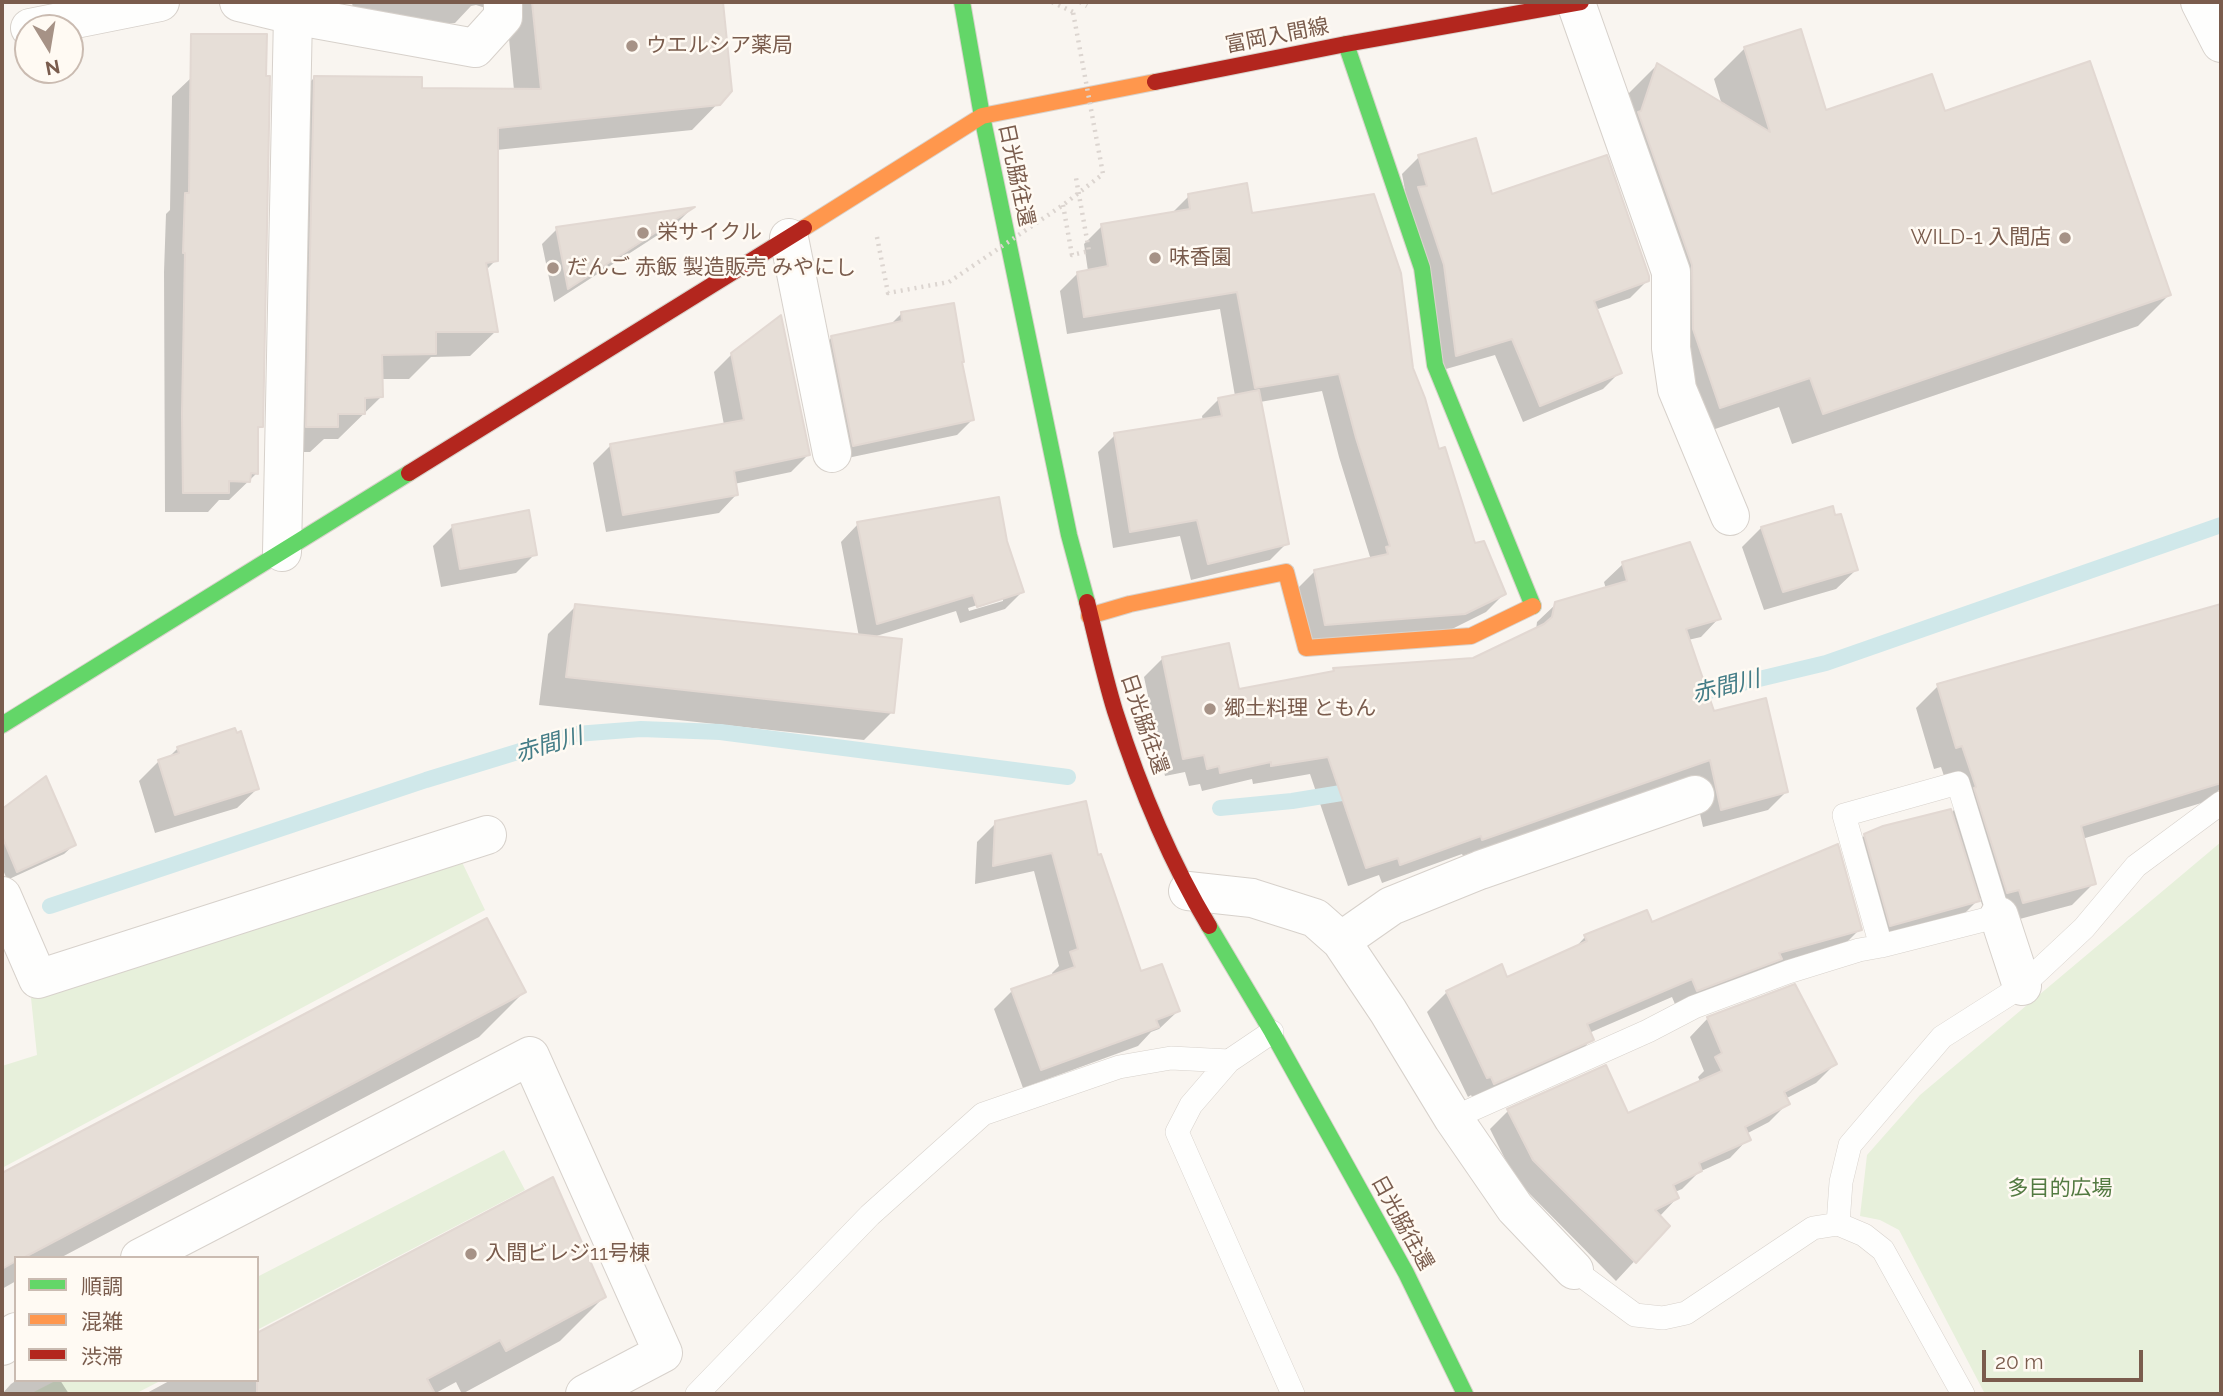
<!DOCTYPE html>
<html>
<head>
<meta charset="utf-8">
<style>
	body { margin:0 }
	#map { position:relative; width:2223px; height:1396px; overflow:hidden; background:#f9f5f0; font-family:Raleway,"Noto Sans JP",sans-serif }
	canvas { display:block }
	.frame { position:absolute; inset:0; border:4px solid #7a5c4d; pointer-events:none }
	.legend { position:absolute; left:14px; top:1256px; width:245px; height:126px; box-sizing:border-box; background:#fffaf3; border:2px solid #cabbb1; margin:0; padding:9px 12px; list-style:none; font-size:21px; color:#7a5c4d }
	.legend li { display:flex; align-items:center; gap:14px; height:35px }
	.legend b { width:35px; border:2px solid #cabbb1 }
	.north { position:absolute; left:14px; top:14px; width:70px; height:70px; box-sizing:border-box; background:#fffaf3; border:2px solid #cabbb1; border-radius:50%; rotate:169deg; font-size:19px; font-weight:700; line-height:28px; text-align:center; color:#7a5c4d }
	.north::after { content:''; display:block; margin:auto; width:24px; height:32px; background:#a69286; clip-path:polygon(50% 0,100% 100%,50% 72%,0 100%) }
	.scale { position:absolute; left:1982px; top:1350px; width:161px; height:32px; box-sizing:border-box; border:4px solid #7a5c4d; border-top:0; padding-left:9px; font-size:21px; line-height:24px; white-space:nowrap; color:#7a5c4d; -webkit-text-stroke:5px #fffaf3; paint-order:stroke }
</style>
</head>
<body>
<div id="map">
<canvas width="2223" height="1396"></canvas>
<div class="frame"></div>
<ul class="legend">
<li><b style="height:9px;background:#63d668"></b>順調</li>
<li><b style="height:9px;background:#ff974d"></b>混雑</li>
<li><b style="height:9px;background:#b3261e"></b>渋滞</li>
</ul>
<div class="north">N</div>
<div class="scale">20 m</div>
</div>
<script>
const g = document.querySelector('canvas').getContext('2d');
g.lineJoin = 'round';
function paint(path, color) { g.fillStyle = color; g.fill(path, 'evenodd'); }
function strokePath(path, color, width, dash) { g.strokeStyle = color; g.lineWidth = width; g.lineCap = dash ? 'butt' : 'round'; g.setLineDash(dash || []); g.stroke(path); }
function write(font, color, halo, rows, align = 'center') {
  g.font = font + ' Raleway,"Noto Sans JP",sans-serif'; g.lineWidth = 5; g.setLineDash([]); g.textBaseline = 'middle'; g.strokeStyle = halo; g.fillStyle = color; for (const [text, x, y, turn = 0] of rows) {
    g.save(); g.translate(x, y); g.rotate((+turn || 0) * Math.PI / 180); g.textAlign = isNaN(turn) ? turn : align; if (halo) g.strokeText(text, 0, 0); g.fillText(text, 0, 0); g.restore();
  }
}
paint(new Path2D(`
	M2221,842V1394H1985L1899,1230L1880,1220L1860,1216L1867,1155L1920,1095Z
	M460,858L485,910L2,1168V1066L37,1055L31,998Z
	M504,1150L525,1190L257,1330V1277Z
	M57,1380H162L135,1394H30Z`), '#e7f0db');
paint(new Path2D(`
	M352,2H722L730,91L692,130L496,150V260L485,271L496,331L470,356L431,357L409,379H380L381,397L338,439H324L310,452H282L289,103L314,78L420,89L514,90L507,18L489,9L476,5L471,6L455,23L382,30L354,17Z
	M1745,48L1825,112L1944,113L2169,295L2138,326L1792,444L1779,407L1689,438L1626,96L1657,65L1722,105L1714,79Z
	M192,77L261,426L257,431V473L229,500H219L208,512H165L164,272L166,214L170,210L172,96Z
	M1419,157L1647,281L1630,298L1595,310L1620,372L1603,389L1523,422L1495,355L1439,371L1402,174Z
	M1189,196L1251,215L1412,369L1438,452L1474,545L1504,594L1486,612L1446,632L1307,642L1297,589L1315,571L1371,560L1339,457L1322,391L1260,402L1287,543L1270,560L1191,580L1180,536L1113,548L1098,452L1115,435L1203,421L1202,416L1219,399L1235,396L1220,309L1067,334L1060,291L1078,273L1088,271L1084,244L1102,226L1171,214Z
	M690,210L678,222L554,302L542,244L557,229Z
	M901,314L961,363L972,420L957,435L838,460L817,353L832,337L890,325Z
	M732,354L808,455L791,472L734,484L736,495L719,513L606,532L593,463L611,445L724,425L714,372Z
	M858,524L1022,592L1005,609L960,623L956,611L870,638L892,712L864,740L539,705L548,634L576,606L859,637L841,542ZM1003,597V601L969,611L968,608Z
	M453,526L535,554L516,573L441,587L433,546Z
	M1761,528L1856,570L1836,589L1764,610L1742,547Z
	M1623,564L1719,618L1701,637L1688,640L1713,713L1786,792L1768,810L1703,827L1692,778L1464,858L1462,854L1382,883L1379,875L1348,886L1310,774L1253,784L1252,779L1202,791L1200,784L1189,786L1185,772L1165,776L1144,677L1162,659L1238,691L1330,673L1334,670L1481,658L1536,630L1537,622L1556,604L1606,589L1604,582Z
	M2216,607L2221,625V728L2216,729L2221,748V788L2208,801L2082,839L2094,883L2072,905L2001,924L1985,914L1980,898L1958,920L1871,945L1845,855L1865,835L1951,813L1955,809L1941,767L1934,769L1916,708L1938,686Z
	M178,748L257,789L237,808L155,833L139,781L159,761L168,758Z
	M45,779L74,845L64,854L7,880L2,867V811Z
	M996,823L1096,857L1140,973L1178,1011L1159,1029L1151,1032L1138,1046L1023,1088L994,1009L1012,991L1053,976L1052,973L1059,966L1034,871L975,884L977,842Z
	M486,920L524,992L479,1037L60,1258H16V1281L2,1289V1175Z
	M1651,924L1860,929L1840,949L1677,1009L1672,997L1589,1033L1592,1039L1573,1059L1475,1102L1471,1095L1468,1097L1427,1012L1447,992L1506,979L1573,950L1585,937Z
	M1708,1018L1835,1064L1816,1083L1785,1099L1788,1103L1769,1122L1746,1134L1748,1139L1730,1158L1699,1172L1682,1189L1675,1192L1677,1198L1659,1217L1667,1226L1616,1281L1515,1179L1490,1129L1508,1111L1627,1116L1701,1083L1698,1077L1704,1071L1690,1037Z
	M604,1297L560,1341L462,1394L456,1382L434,1394H145L171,1380H257Z
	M17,1380H60L69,1394H2L11,1384Z`), '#0003');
strokePath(new Path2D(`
	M1688,696L1826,663L2221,525
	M1220,808L1292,801L1360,790
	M50,906L426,780L576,734L641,729L720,732L1068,777`), '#d0e8ea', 16);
const building = new Path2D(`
	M532,2H723L732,91L720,105L498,128V261L486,263L498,332H436V354L382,355L383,397L365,398V414H338V427H306L314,76L422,77V88L541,89Z
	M1801,29L1826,110L1932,74L1945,111L2090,61L2171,295L1823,414L1810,378L1720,408L1693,329L1692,265L1638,112L1641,111L1657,63L1770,132L1744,47Z
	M191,34H267L266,76H270L263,427H258V474L251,473L250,482L229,481V493H183L182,413L185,253H183L185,193H189Z
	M1476,138L1492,194L1607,155L1649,276V281L1594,301L1622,373L1540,406L1512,339L1456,356L1444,265L1418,187L1427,186L1418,155Z
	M1247,183L1252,213L1374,194L1401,273L1413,368L1425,398L1439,449L1445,447L1475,543L1484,541L1506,594L1465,614L1325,625L1314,570L1388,554L1386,547L1390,546L1356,438L1339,374L1255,388L1237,292L1084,317L1077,272L1108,266L1101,224L1190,209L1188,194Z
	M695,207L568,289L556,227Z
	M954,303L964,362H962L974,420L853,446L831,336L902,321L901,312Z
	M781,315L810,455L734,471L738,495L623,515L610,444L744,420L731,353Z
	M1259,390L1289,544L1208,564L1197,520L1130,532L1114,433L1222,416L1218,398Z
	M999,497L1007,541L1024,592L977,607L973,595L877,624L857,522Z
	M1833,506L1835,515L1841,514L1858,570L1783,592L1761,527Z
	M529,510L537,555L460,569L452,525Z
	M1690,542L1721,619L1686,629L1714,711L1766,698L1788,792L1721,810L1710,760L1482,840L1481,836L1400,865L1398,858L1366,868L1328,757L1271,766V762L1220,773L1219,766L1207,769L1204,755L1183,759L1162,657L1229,643L1239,689L1334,671L1333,668L1473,658L1544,624L1552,617L1555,602L1627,581L1622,562Z
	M575,604L902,639L894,713L566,677Z
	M2221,604V783L2081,826L2096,884L2023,903L2019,890L2007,893L1974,788L1976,787L1962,746L1956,748L1937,684Z
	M235,728L237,733L241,731L259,789L175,815L158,760L179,753L177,747Z
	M46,776L76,845L17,872L2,836V809Z
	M1086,801L1098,855L1101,854L1141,971L1162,964L1180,1011L1156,1020L1159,1027L1041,1070L1011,989L1075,967L1070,952L1078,949L1052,853L993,866L995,821Z
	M1951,809L1980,901L1890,926L1864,834L1883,826Z
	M1838,844L1862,930L1779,953L1782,959L1697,991L1692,979L1587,1024L1594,1040L1494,1084L1491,1077L1487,1078L1446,991L1502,964L1507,977L1587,941L1584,935L1647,910L1652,922Z
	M487,918L526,992L23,1258H16V1261L2,1269V1173Z
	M1795,984L1837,1064L1784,1092L1790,1104L1745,1127L1751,1140L1699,1163L1702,1171L1673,1185L1679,1198L1655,1210L1670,1226L1636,1263L1533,1160L1507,1109L1606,1065L1628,1113L1722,1071L1715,1057L1722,1053L1707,1017Z
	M553,1177L606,1297L506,1351L500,1340L427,1379L435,1394H257V1333Z`);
paint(building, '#e6ded7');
strokePath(building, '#e2d8d2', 2);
const lane = new Path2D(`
	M1958,783L1999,916L1881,946L1844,815Z
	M1272,1032L1229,1061L1191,1105L1177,1132L1293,1394
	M1453,1118L1648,1031L1694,1007L1788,972L1859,950L1881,946
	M1838,1224L1841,1182L1850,1145L1942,1037L2022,986L2084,928L2136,866L2221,803
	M1574,1270L1635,1315L1663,1318L1686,1313L1813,1228L1838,1224L1864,1235L1883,1250L1963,1394
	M697,1394L870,1215L983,1114L1119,1067L1171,1058L1229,1061`);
const street = new Path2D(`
	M239,2L293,15L475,48L503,17V2
	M2200,2L2221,43
	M1576,3L1671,272V348L1677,389L1730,516
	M30,28L160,2
	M789,238L832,453
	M282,552L293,15
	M1188,891L1252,898L1315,918L1341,941L1388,1011L1453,1118L1515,1208L1574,1270
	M2,896L38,979L487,835
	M1999,916L2022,986
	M1341,941L1391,906L1480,870L1695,795
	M140,1258L530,1056L663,1353L585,1394
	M2,1346L16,1332`);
const fast = new Path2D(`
	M962,2L982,116L1069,535L1087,602
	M1346,44L1422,268L1435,365L1533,606
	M2,725L409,473
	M1209,926L1272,1032L1406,1273L1465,1394`);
const slow = new Path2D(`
	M804,228L982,116L1155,82
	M1089,616L1130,604L1286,572L1306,648L1471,636L1533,606`);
const jam = new Path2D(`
	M1155,82L1346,44L1581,2
	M409,473L804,228
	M1087,602C1096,638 1104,675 1115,711C1138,783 1170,861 1209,926`);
strokePath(lane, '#d7d1cb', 24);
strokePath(street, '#d7d1cb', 40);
strokePath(fast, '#d9d2cb', 18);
strokePath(slow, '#d9d2cb', 18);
strokePath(jam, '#d9d2cb', 18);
strokePath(new Path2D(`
	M1052,2L1073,12
	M1080,2L1087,6
	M1063,205L1072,255L1089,251L1076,178
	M877,237L888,293L949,282`), '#dcd5d0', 4.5, [2, 5]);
strokePath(lane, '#fefefd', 23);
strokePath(street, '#fefefd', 38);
strokePath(fast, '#63d668', 16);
strokePath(slow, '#ff974d', 16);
strokePath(jam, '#b3261e', 16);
strokePath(new Path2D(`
	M949,282L1063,205L1103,174L1073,12`), '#dcd5d0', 4.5, [2, 5]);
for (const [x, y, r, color] of [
	[632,46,7,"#a69286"],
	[643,233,7,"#a69286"],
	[2065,238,7,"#a69286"],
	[1155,258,7,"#a69286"],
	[553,268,7,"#a69286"],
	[1210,709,7,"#a69286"],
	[471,1254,7,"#a69286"]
]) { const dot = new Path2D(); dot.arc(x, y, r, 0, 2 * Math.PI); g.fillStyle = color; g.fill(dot); strokePath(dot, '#fffaf3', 2.5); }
write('21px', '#7a5c4d', '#fffaf3', [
	["富岡入間線",1277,36,-11],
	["日光脇往還",1016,175,78],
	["日光脇往還",1144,724,71],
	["日光脇往還",1402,1223,61]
]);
write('21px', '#7a5c4d', '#fffaf3', [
	["ウエルシア薬局",646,46],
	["栄サイクル",657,233],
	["WILD-1 入間店",2051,238,"right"],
	["味香園",1169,258],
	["だんご 赤飯 製造販売 みやにし",567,268],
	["郷土料理 ともん",1224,709],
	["入間ビレジ11号棟",485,1254]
], 'left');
write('21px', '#537a41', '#fffaf3', [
	["多目的広場",2060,1189]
]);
write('italic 23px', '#437c86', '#fffaf3', [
	["赤間川",1726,687,-14],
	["赤間川",549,745,-16]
]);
</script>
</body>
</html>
